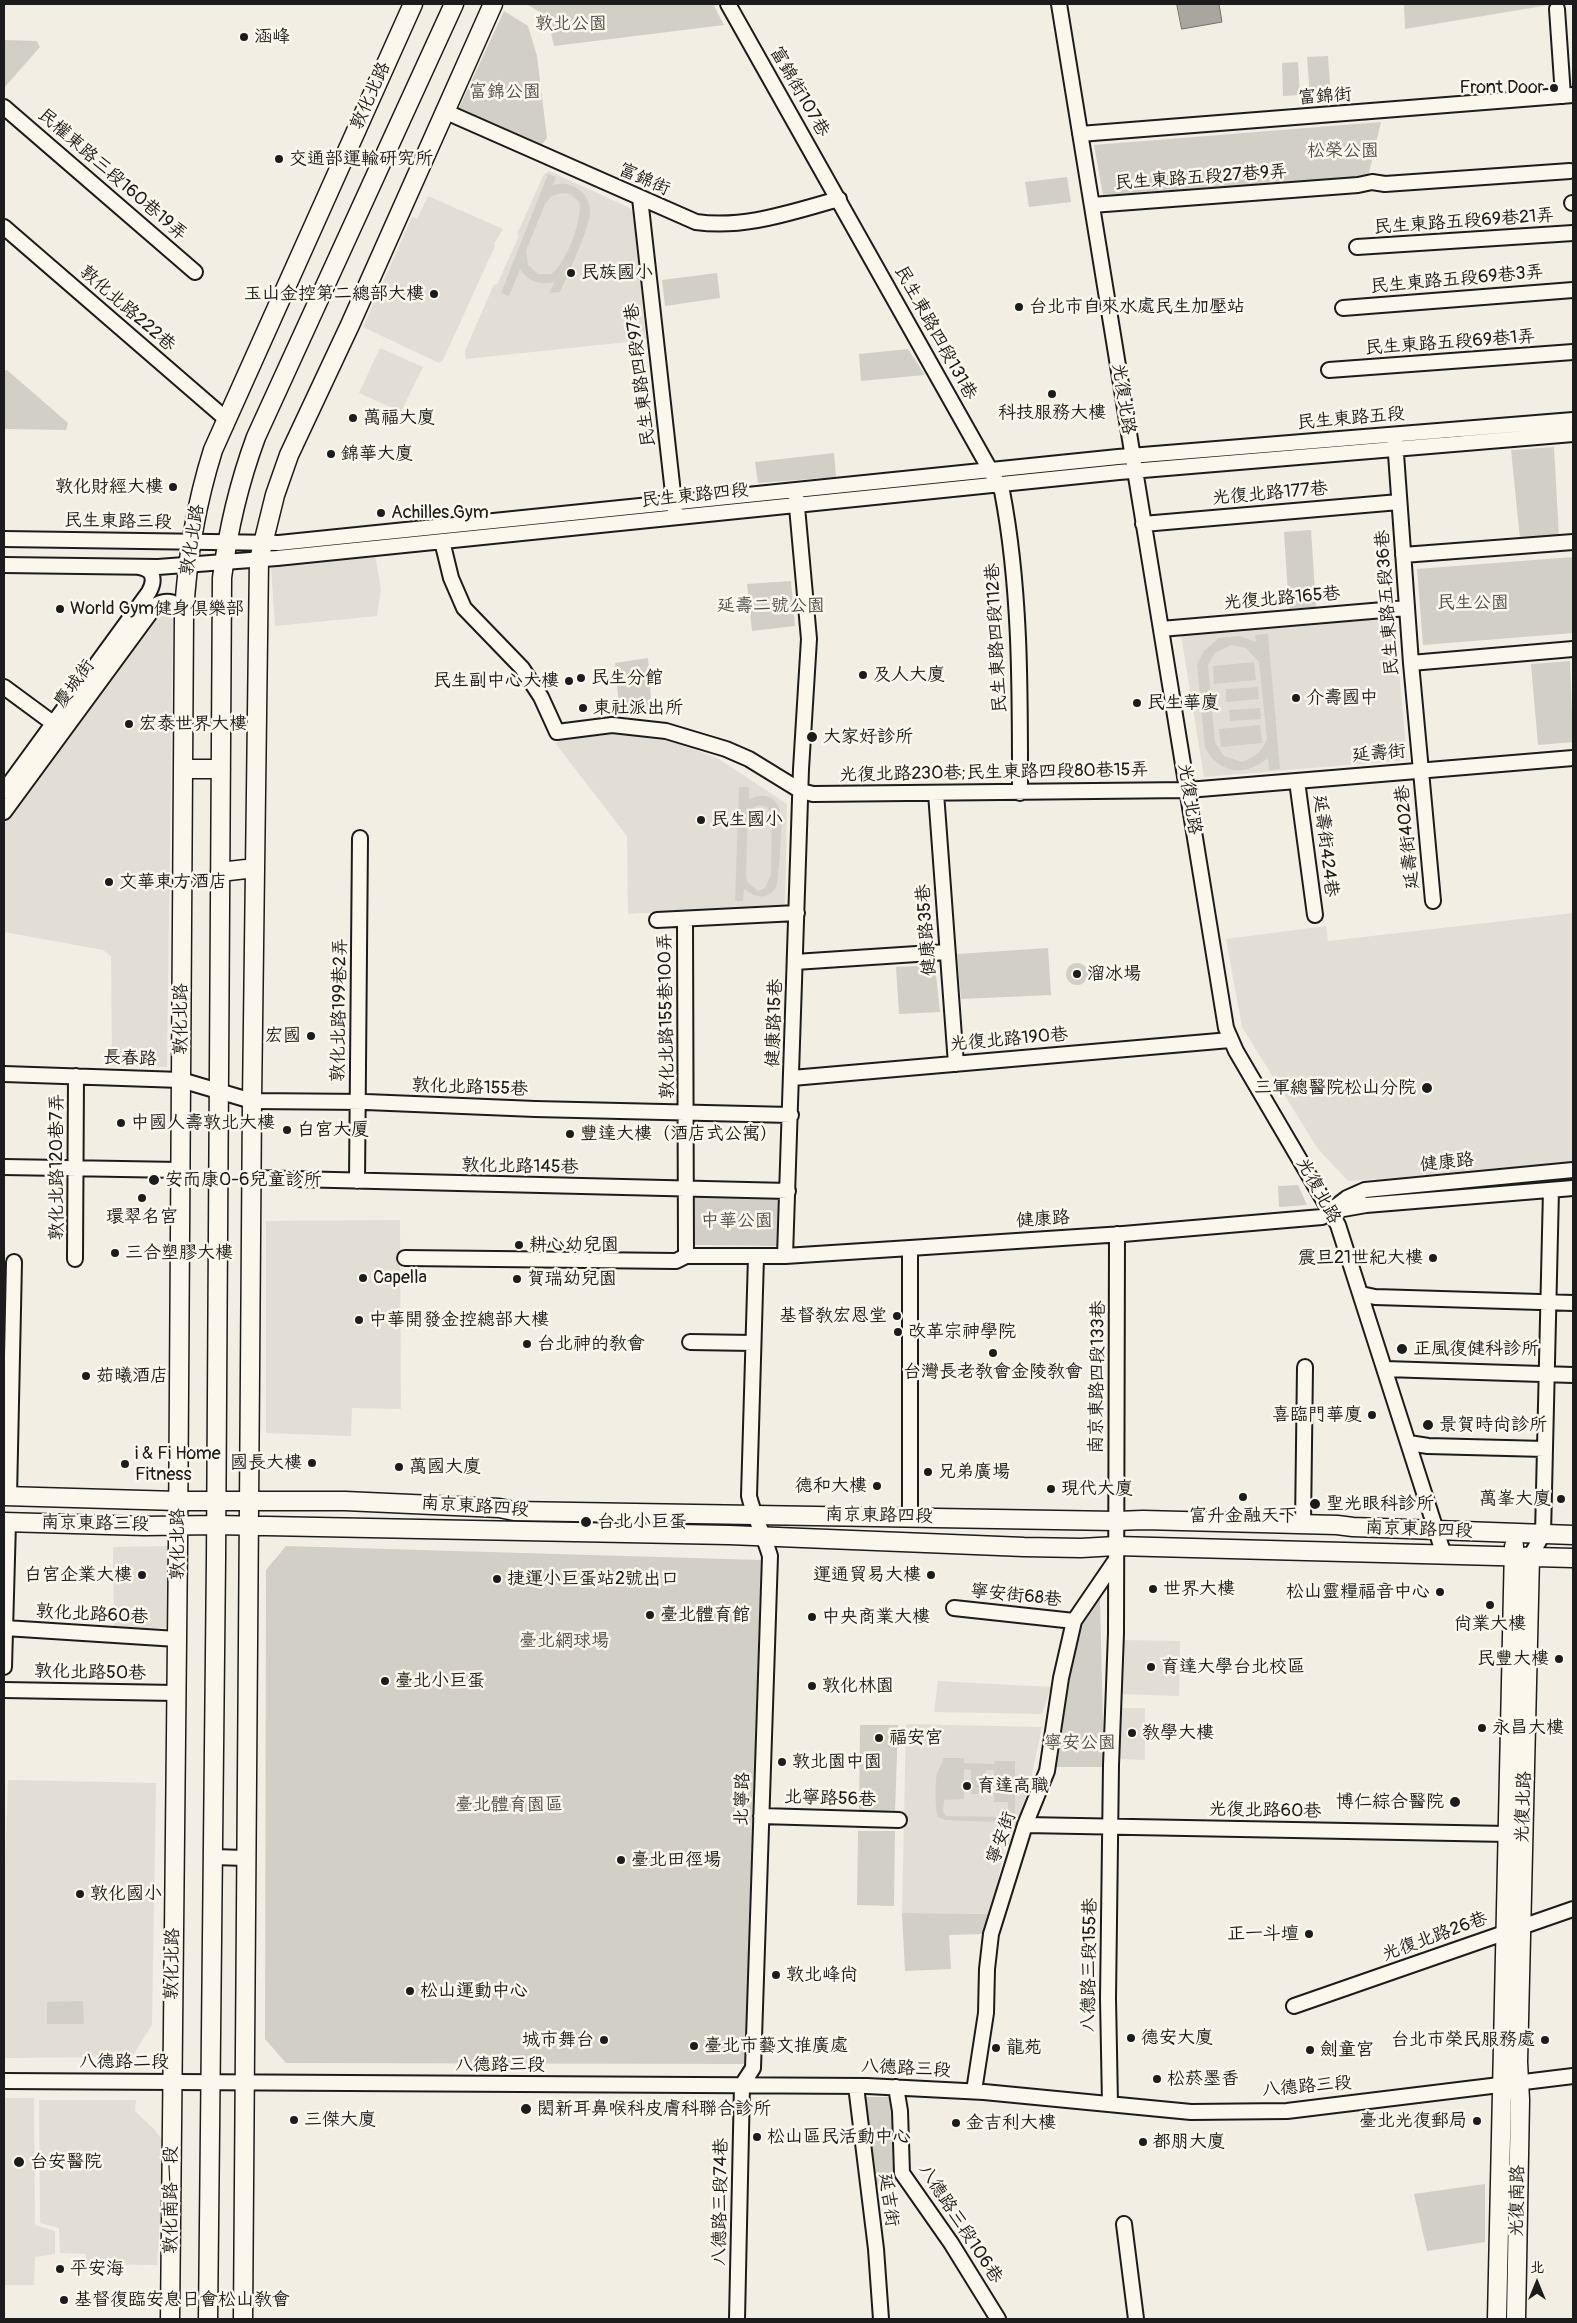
<!DOCTYPE html>
<html>
<head>
<meta charset="utf-8">
<style>
	body { margin:0 }
	#map { position:relative; width:1577px; height:2323px; overflow:hidden; background:#f2eee4; font-family:Pangolin,"LXGW WenKai TC",sans-serif }
	canvas { display:block }
	.frame { position:absolute; inset:0; border:5px solid #1c1c1c; pointer-events:none }
	.north { position:absolute; left:1512px; top:2258px; width:50px; height:50px; -webkit-text-stroke:4px #fbf7ec; paint-order:stroke; rotate:0deg; font-size:14px; font-weight:700; line-height:20px; text-align:center; color:#1c1c1c }
	.north::after { content:''; display:block; margin:auto; width:18px; height:22px; background:#1c1c1c; clip-path:polygon(50% 0,100% 100%,50% 72%,0 100%) }
</style>
</head>
<body>
<div id="map">
<canvas width="1577" height="2323"></canvas>
<div class="frame"></div>
<div class="north">北</div>
</div>
<script>
const g = document.querySelector('canvas').getContext('2d');
g.lineJoin = 'round';
function paint(path, color) { g.fillStyle = color; g.fill(path, 'evenodd'); }
function strokePath(path, color, width, dash) { g.strokeStyle = color; g.lineWidth = width; g.lineCap = dash ? 'butt' : 'round'; g.setLineDash(dash || []); g.stroke(path); }
function write(font, color, halo, rows, align = 'center') {
  g.font = font + ' Pangolin,"LXGW WenKai TC",sans-serif'; g.lineWidth = 5; g.setLineDash([]); g.textBaseline = 'middle'; g.strokeStyle = halo; g.fillStyle = color; for (const [text, x, y, turn = 0] of rows) {
    g.save(); g.translate(x, y); g.rotate((+turn || 0) * Math.PI / 180); g.textAlign = isNaN(turn) ? turn : align; if (halo) g.strokeText(text, 0, 0); g.fillText(text, 0, 0); g.restore();
  }
}
paint(new Path2D(`
	M549,171L630,208L633,213L646,340L466,359L465,351L494,284L497,285L507,262L519,236L517,234L544,174Z
	M428,196L503,229L494,244L495,246L443,360L439,363L363,327L412,217L417,219Z
	M380,348L423,367L401,412L359,393Z
	M375,555L381,589L377,616L275,626L271,566Z
	M158,609L173,619L167,1067L112,1066L111,956L103,950L4,932V825Z
	M1394,614L1407,760L1204,777L1181,635Z
	M614,734L676,742L719,759L787,804L785,905L628,914L627,836L555,743L563,740Z
	M1573,913V1165L1348,1181L1318,1149L1242,1027L1226,939L1326,926L1328,941Z
	M400,1220L401,1409L352,1408L351,1436L266,1433V1221Z
	M169,1546L170,1628H114L113,1547Z
	M1123,1640L1180,1641L1179,1696L1121,1694Z
	M938,1681L1051,1687L1042,1714L934,1712Z
	M1119,1708H1145V1760L1117,1759Z
	M906,1724L1042,1727L1017,1845H1005L991,1914L902,1913Z
	M8,1780L156,1783L152,2025L132,2057L4,2058L5,1864Z
	M4,2098H34L35,2225L55,2231V2254L35,2257L34,2285H4Z
	M39,2100H136L135,2111L153,2128L165,2143L157,2265L85,2264L86,2254L60,2253L59,2228L40,2223Z`), '#e2ded5');
paint(new Path2D(`
	M526,4H713L724,25L554,46L547,16Z
	M1404,4H1555L1405,29Z
	M504,11L528,26L537,56L547,138L540,147L458,110Z
	M4,40L37,41L40,47L4,88Z
	M1328,56L1331,97L1310,98L1307,57Z
	M1298,62L1300,95L1283,96L1282,63Z
	M1381,122L1368,177L1103,195L1094,145Z
	M548,174L556,177L553,185C562,183 570,183 578,189C586,194 590,203 590,212C590,227 567,276 560,292L550,293L554,282C540,286 528,281 520,269L509,296L501,293ZM562,193L570,194L579,202C584,217 565,266 551,274H538L528,265L526,251L545,204L552,196Z
	M1067,177L1071,202L1029,207L1025,182Z
	M717,273L720,298L665,306L662,280Z
	M908,349L925,375L861,381L859,354Z
	M7,370L68,423L66,430L4,429V371Z
	M1554,447L1559,537L1520,539L1511,450Z
	M834,453L836,477L758,483L755,462Z
	M1311,530L1316,607L1289,609L1284,532Z
	M1573,557V633L1423,645L1417,569Z
	M791,581L795,626L752,631L747,584Z
	M1268,634L1280,769L1269,770L1268,758C1246,777 1218,774 1205,747L1197,664L1204,651L1219,638L1239,636L1256,642L1255,635ZM1231,645L1246,648L1259,662L1267,738C1263,751 1255,757 1242,762L1224,756L1215,742L1208,665L1215,653Z
	M648,658L652,714L620,716L615,663Z
	M1570,661L1573,742L1538,745L1531,664Z
	M1254,662L1256,680L1214,684L1213,666Z
	M1258,687L1259,699L1226,702V689Z
	M1260,708L1261,719L1230,721L1229,710Z
	M1260,725L1262,743L1221,747L1219,729Z
	M739,787H749V800C761,792 775,795 780,810C783,821 779,877 776,888C766,900 756,898 744,889L743,901H735ZM758,805L767,807L772,814L771,875L765,888L758,891L747,882L746,875L748,812Z
	M1048,948L1051,995L961,999L957,954Z
	M1066 974a11 11 0 1 1 22 0a11 11 0 1 1-22 0Z
	M935,965L940,1012L899,1014L896,967Z
	M1298,1185L1307,1205L1279,1207L1278,1186Z
	M694,1196L780,1198L778,1246L695,1245Z
	M286,1546L761,1560L745,2064L286,2063L265,2039L266,1570Z
	M1096,1597L1100,1599L1104,1767H1052L1060,1712L1080,1625Z
	M860,1725H898L895,1813H859Z
	M943,1758H964V1763L994,1764V1761H1015V1814L1011,1820L1001,1822L945,1820L938,1817C935,1810 935,1781 937,1773C939,1767 943,1765 943,1758ZM964,1769L971,1770V1794H986V1770H994V1802H1008V1815L1004,1817L946,1816L943,1812L944,1800L964,1799Z
	M858,1831H895L894,1906L857,1905Z
	M902,1913L991,1914L985,1934L949,1935L951,1969L905,1971Z
	M83,2001L84,2024H47V2002Z
	M863,2097H889L894,2099L896,2184L874,2185Z
	M1485,2184V2242L1427,2251L1414,2194Z`), '#d2cfc6');
const water = new Path2D(`
	M1177,4H1219L1222,22L1182,29Z`);
paint(water, '#a9a6a0');
strokePath(water, '#716f6b', 1);
const minor = new Path2D(`
	M728,4L1002,491C1021,590 1020,692 1020,793
	M1059,4L1226,1028L1236,1051L1338,1225L1444,1555
	M1557,9L1563,96
	M4,107L195,272
	M444,111L696,222C745,229 791,212 839,199
	M1080,134L1573,95
	M640,198L675,511
	M1572,203H1573
	M1092,205L1358,185L1372,182L1385,184L1570,171
	M4,227L226,419
	M1357,247L1573,233
	M1343,308L1573,290
	M1329,370L1573,352
	M1395,440L1411,663L1433,901
	M1143,524L1399,502
	M4,539L279,543L1118,457L1573,420
	M442,541L451,578L464,608L522,668L541,697L557,732L612,725L666,731L726,749L749,759L801,791L813,794L1188,790L1573,758
	M1403,555L1573,542
	M4,565L158,567L277,558L1119,472L1573,434
	M1161,629L1407,608
	M1411,663L1573,649
	M4,687L61,729
	M1297,781L1315,915
	M4,791L149,592C156,579 153,569 139,567
	M936,793L956,1064
	M4,812L156,605C167,599 179,601 184,614
	M657,920L797,913
	M685,920L686,1256
	M795,962L947,952
	M4,1074L181,1080L252,1101L366,1102L535,1109L791,1115
	M792,1078L1230,1040
	M4,1167L180,1170
	M252,1178L788,1191
	M357,1181L360,838
	M1332,1211L1366,1205L1573,1188
	M785,1256L801,769L809,639L796,496
	M405,1258L676,1261L686,1256H785L910,1248L1123,1234L1322,1217L1347,1198L1365,1190L1573,1170
	M75,1259L76,1076
	M1361,1294L1375,1297L1573,1303
	M690,1342L753,1343
	M1385,1369L1573,1375
	M1409,1443L1428,1446L1545,1449
	M9,1496L14,1262
	M910,1517V1248
	M1303,1524L1305,1367
	M1530,1557L1543,1534L1551,1190
	M954,1608L1074,1621
	M5,1628L177,1639
	M4,1667L8,1522
	M4,1690L176,1693
	M761,1816L899,1820
	M1025,1825L1508,1834
	M213,1857L246,1858
	M1294,2006L1573,1909
	M4,2081L867,2086L984,2092L1191,2112L1287,2111L1573,2076
	M856,2086L876,2249L881,2319
	M896,2087L900,2111L902,2173L951,2243L998,2319
	M974,2091L986,2013L987,1969L991,1934L1025,1825L1047,1771L1061,1678L1074,1621L1115,1561
	M1110,2104L1108,1998L1111,1765L1116,1633L1117,1234
	M1124,2224L1136,2319
	M737,2319L742,2085L753,2068L770,1556C764,1535 754,1517 749,1496L756,1257`);
const major = new Path2D(`
	M183,769H221
	M220,872L255,868
	M4,1496L178,1501H345L499,1508L514,1511L1116,1521L1143,1520L1337,1525L1353,1527L1573,1535
	M4,1522L145,1526L215,1525L729,1535L1024,1547L1081,1548L1116,1546L1573,1558
	M170,2319L178,1543L184,614C187,558 196,504 213,450L413,4
	M208,2319L216,1559L222,578C228,530 239,483 256,437L454,4
	M243,2319L252,1101L259,560L275,495L289,455L350,325L493,4
	M1497,2319L1514,1546
	M1516,2319L1520,2100L1518,2062L1530,1557`);
strokePath(minor, '#1c1c1c', 18);
strokePath(major, '#1c1c1c', 21);
strokePath(minor, '#fbf7ec', 14);
strokePath(major, '#fbf7ec', 18);
for (const [x, y, r, color] of [
	[244,37,5,"#1c1c1c"],
	[1554,88,5,"#1c1c1c"],
	[279,159,5,"#1c1c1c"],
	[571,273,5,"#1c1c1c"],
	[434,294,5,"#1c1c1c"],
	[1019,307,5,"#1c1c1c"],
	[1052,394,5,"#1c1c1c"],
	[353,418,5,"#1c1c1c"],
	[331,454,5,"#1c1c1c"],
	[173,487,5,"#1c1c1c"],
	[381,513,5,"#1c1c1c"],
	[60,609,5,"#1c1c1c"],
	[863,675,5,"#1c1c1c"],
	[581,678,5,"#1c1c1c"],
	[569,681,5,"#1c1c1c"],
	[1296,698,5,"#1c1c1c"],
	[1137,703,5,"#1c1c1c"],
	[583,708,5,"#1c1c1c"],
	[129,724,5,"#1c1c1c"],
	[812,737,6,"#1c1c1c"],
	[701,820,5,"#1c1c1c"],
	[109,882,5,"#1c1c1c"],
	[1077,974,5,"#1c1c1c"],
	[311,1036,5,"#1c1c1c"],
	[1427,1088,6,"#1c1c1c"],
	[121,1123,5,"#1c1c1c"],
	[287,1130,5,"#1c1c1c"],
	[570,1134,5,"#1c1c1c"],
	[154,1180,6,"#1c1c1c"],
	[142,1198,5,"#1c1c1c"],
	[519,1245,5,"#1c1c1c"],
	[115,1253,5,"#1c1c1c"],
	[1433,1258,5,"#1c1c1c"],
	[363,1278,5,"#1c1c1c"],
	[517,1279,5,"#1c1c1c"],
	[897,1316,5,"#1c1c1c"],
	[359,1320,5,"#1c1c1c"],
	[898,1332,5,"#1c1c1c"],
	[527,1344,5,"#1c1c1c"],
	[1402,1349,6,"#1c1c1c"],
	[993,1353,5,"#1c1c1c"],
	[86,1376,5,"#1c1c1c"],
	[1372,1415,5,"#1c1c1c"],
	[1428,1425,6,"#1c1c1c"],
	[312,1463,5,"#1c1c1c"],
	[125,1464,5,"#1c1c1c"],
	[399,1467,5,"#1c1c1c"],
	[928,1472,5,"#1c1c1c"],
	[877,1486,5,"#1c1c1c"],
	[1051,1489,5,"#1c1c1c"],
	[1243,1497,5,"#1c1c1c"],
	[1561,1499,5,"#1c1c1c"],
	[1315,1504,6,"#1c1c1c"],
	[586,1522,6,"#1c1c1c"],
	[142,1575,5,"#1c1c1c"],
	[931,1575,5,"#1c1c1c"],
	[497,1579,5,"#1c1c1c"],
	[1153,1589,5,"#1c1c1c"],
	[1440,1592,5,"#1c1c1c"],
	[1490,1605,5,"#1c1c1c"],
	[650,1615,5,"#1c1c1c"],
	[812,1617,5,"#1c1c1c"],
	[1559,1659,5,"#1c1c1c"],
	[1151,1667,5,"#1c1c1c"],
	[385,1681,5,"#1c1c1c"],
	[812,1686,5,"#1c1c1c"],
	[1482,1728,5,"#1c1c1c"],
	[1132,1733,5,"#1c1c1c"],
	[879,1738,5,"#1c1c1c"],
	[782,1762,5,"#1c1c1c"],
	[967,1786,5,"#1c1c1c"],
	[1455,1802,6,"#1c1c1c"],
	[621,1860,5,"#1c1c1c"],
	[80,1894,5,"#1c1c1c"],
	[1309,1934,5,"#1c1c1c"],
	[776,1975,5,"#1c1c1c"],
	[410,1991,5,"#1c1c1c"],
	[1131,2038,5,"#1c1c1c"],
	[604,2040,5,"#1c1c1c"],
	[1545,2040,5,"#1c1c1c"],
	[694,2046,5,"#1c1c1c"],
	[996,2048,5,"#1c1c1c"],
	[1310,2050,5,"#1c1c1c"],
	[1157,2079,5,"#1c1c1c"],
	[526,2109,6,"#1c1c1c"],
	[294,2120,5,"#1c1c1c"],
	[1477,2121,5,"#1c1c1c"],
	[956,2123,5,"#1c1c1c"],
	[757,2137,5,"#1c1c1c"],
	[1143,2142,5,"#1c1c1c"],
	[19,2162,6,"#1c1c1c"],
	[60,2269,5,"#1c1c1c"],
	[64,2300,5,"#1c1c1c"]
]) { const dot = new Path2D(); dot.arc(x, y, r, 0, 2 * Math.PI); g.fillStyle = color; g.fill(dot); strokePath(dot, '#fbf7ec', 2); }
write('18px', '#53524f', '#fbf7ec', [
	["敦北公園",571,24],
	["富錦公園",505,92],
	["松榮公園",1343,151],
	["民生公園",1473,603],
	["延壽二號公園",771,606],
	["中華公園",737,1221],
	["臺北網球場",564,1641],
	["寧安公園",1080,1743],
	["臺北體育園區",509,1805]
]);
write('18px', '#1c1c1c', '#fbf7ec', [
	["涵峰",254,37],
	["Front Door",1544,88,"right"],
	["交通部運輸研究所",289,159],
	["民族國小",581,273],
	["玉山金控第二總部大樓",424,294,"right"],
	["台北市自來水處民生加壓站",1029,307],
	["科技服務大樓",1052,413,"center"],
	["萬福大廈",363,418],
	["錦華大廈",341,454],
	["敦化財經大樓",163,487,"right"],
	["Achilles Gym",391,513],
	["World Gym健身俱樂部",70,609],
	["及人大廈",873,675],
	["民生分館",591,678],
	["民生副中心大樓",559,681,"right"],
	["介壽國中",1306,698],
	["民生華廈",1147,703],
	["東社派出所",593,708],
	["宏泰世界大樓",139,724],
	["大家好診所",823,737],
	["民生國小",711,820],
	["文華東方酒店",119,882],
	["溜冰場",1087,974],
	["宏國",301,1036,"right"],
	["三軍總醫院松山分院",1416,1088,"right"],
	["中國人壽敦北大樓",131,1123],
	["白宫大厦",297,1130],
	["豐達大樓（酒店式公寓）",580,1134],
	["安而康0-6兒童診所",165,1180],
	["環翠名宮",142,1217,"center"],
	["耕心幼兒園",529,1245],
	["三合塑膠大樓",125,1253],
	["震旦21世紀大樓",1423,1258,"right"],
	["Capella",373,1278],
	["賀瑞幼兒園",527,1279],
	["基督教宏恩堂",887,1316,"right"],
	["中華開發金控總部大樓",369,1320],
	["改革宗神學院",908,1332],
	["台北神的教會",537,1344],
	["正風復健科診所",1413,1349],
	["台灣長老教會金陵教會",993,1372,"center"],
	["茹曦酒店",96,1376],
	["喜臨門華廈",1362,1415,"right"],
	["景賀時尚診所",1439,1425],
	["i & Fi Home",135,1454],
	["Fitness",135,1475],
	["國長大樓",302,1463,"right"],
	["萬國大廈",409,1467],
	["兄弟廣場",938,1472],
	["德和大樓",867,1486,"right"],
	["現代大廈",1061,1489],
	["萬峯大廈",1551,1499,"right"],
	["聖光眼科診所",1326,1504],
	["富升金融天下",1243,1516,"center"],
	["台北小巨蛋",597,1522],
	["白宮企業大樓",132,1575,"right"],
	["運通貿易大樓",921,1575,"right"],
	["捷運小巨蛋站2號出口",507,1579],
	["世界大樓",1163,1589],
	["松山靈糧福音中心",1430,1592,"right"],
	["臺北體育館",660,1615],
	["中央商業大樓",822,1617],
	["尚業大樓",1490,1624,"center"],
	["民豐大樓",1549,1659,"right"],
	["育達大學台北校區",1161,1667],
	["臺北小巨蛋",395,1681],
	["敦化林園",822,1686],
	["永昌大樓",1492,1728],
	["教學大樓",1142,1733],
	["福安宮",889,1738],
	["敦北園中園",792,1762],
	["育達高職",977,1786],
	["博仁綜合醫院",1444,1802,"right"],
	["臺北田徑場",631,1860],
	["敦化國小",90,1894],
	["正一斗壇",1299,1934,"right"],
	["敦北峰尚",786,1975],
	["松山運動中心",420,1991],
	["德安大廈",1141,2038],
	["城市舞台",594,2040,"right"],
	["台北市榮民服務處",1535,2040,"right"],
	["臺北市藝文推廣處",704,2046],
	["龍苑",1006,2048],
	["劍童宮",1320,2050],
	["松菸墨香",1167,2079],
	["閎新耳鼻喉科皮膚科聯合診所",537,2109],
	["三傑大廈",304,2120],
	["臺北光復郵局",1467,2121,"right"],
	["金吉利大樓",966,2123],
	["松山區民活動中心",767,2137],
	["都朋大廈",1153,2142],
	["台安醫院",30,2162],
	["平安海",70,2269],
	["基督復臨安息日會松山教會",74,2300]
], 'left');
write('18px', '#1c1c1c', '#fbf7ec', [
	["富錦街107巷",799,92,60],
	["敦化北路",371,96,-66],
	["富錦街",1325,97,-4],
	["民權東路三段160巷19弄",112,175,41],
	["民生東路五段27巷9弄",1201,178,-4],
	["富錦街",644,180,24],
	["民生東路五段69巷21弄",1464,222,-4],
	["民生東路五段69巷3弄",1457,280,-5],
	["敦化北路222巷",127,309,41],
	["民生東路四段131巷",935,333,61],
	["民生東路五段69巷1弄",1450,343,-4],
	["民生東路四段97巷",641,375,-97],
	["光復北路",1123,399,81],
	["民生東路五段",1351,419,-5],
	["光復北路177巷",1270,494,-5],
	["民生東路四段",695,496,-6],
	["民生東路三段",118,522,1],
	["敦化北路",193,540,-81],
	["光復北路165巷",1282,599,-5],
	["民生東路五段36巷",1388,603,-94],
	["民生東路四段112巷",997,638,-93],
	["慶城街",75,684,-54],
	["延壽街",1379,754,-5],
	["光復北路230巷;民生東路四段80巷15弄",994,773,-1],
	["光復北路",1189,799,81],
	["延壽街402巷",1408,837,-96],
	["延壽街424巷",1325,846,83],
	["健康路35巷",927,930,-94],
	["敦化北路199巷2弄",340,1010,-89],
	["敦化北路155巷100弄",667,1016,-91],
	["敦化北路",181,1019,-90],
	["健康路15巷",775,1023,-88],
	["光復北路190巷",1009,1040,-5],
	["長春路",130,1059,2],
	["敦化北路155巷",470,1088,2],
	["健康路",1447,1163,-6],
	["敦化北路120巷7弄",57,1167,-90],
	["敦化北路145巷",520,1167,1],
	["光復北路",1318,1191,61],
	["健康路",1043,1220,-4],
	["南京東路四段133巷",1098,1377,-89],
	["南京東路四段",475,1507,4],
	["南京東路四段",879,1516,1],
	["南京東路三段",95,1524,1],
	["南京東路四段",1419,1530,2],
	["敦化北路",178,1544,-90],
	["寧安街68巷",1016,1596,6],
	["敦化北路60巷",92,1615,3],
	["敦化北路50巷",90,1673,1],
	["北寧路",743,1799,-88],
	["北寧路56巷",830,1799,2],
	["光復北路",1524,1807,-88],
	["光復北路60巷",1265,1811,1],
	["寧安街",1002,1838,-71],
	["光復北路26巷",1435,1937,-20],
	["敦化北路",173,1964,-89],
	["八德路三段155巷",1090,1965,-89],
	["八德路二段",124,2062],
	["八德路三段",500,2065],
	["八德路三段",906,2069,3],
	["八德路三段",1307,2087,-5],
	["敦化南路一段",171,2200,-90],
	["延吉街",888,2200,82],
	["光復南路",1518,2201,-89],
	["八德路三段74巷",721,2202,-89],
	["八德路三段106巷",960,2224,57]
]);
</script>
</body>
</html>
